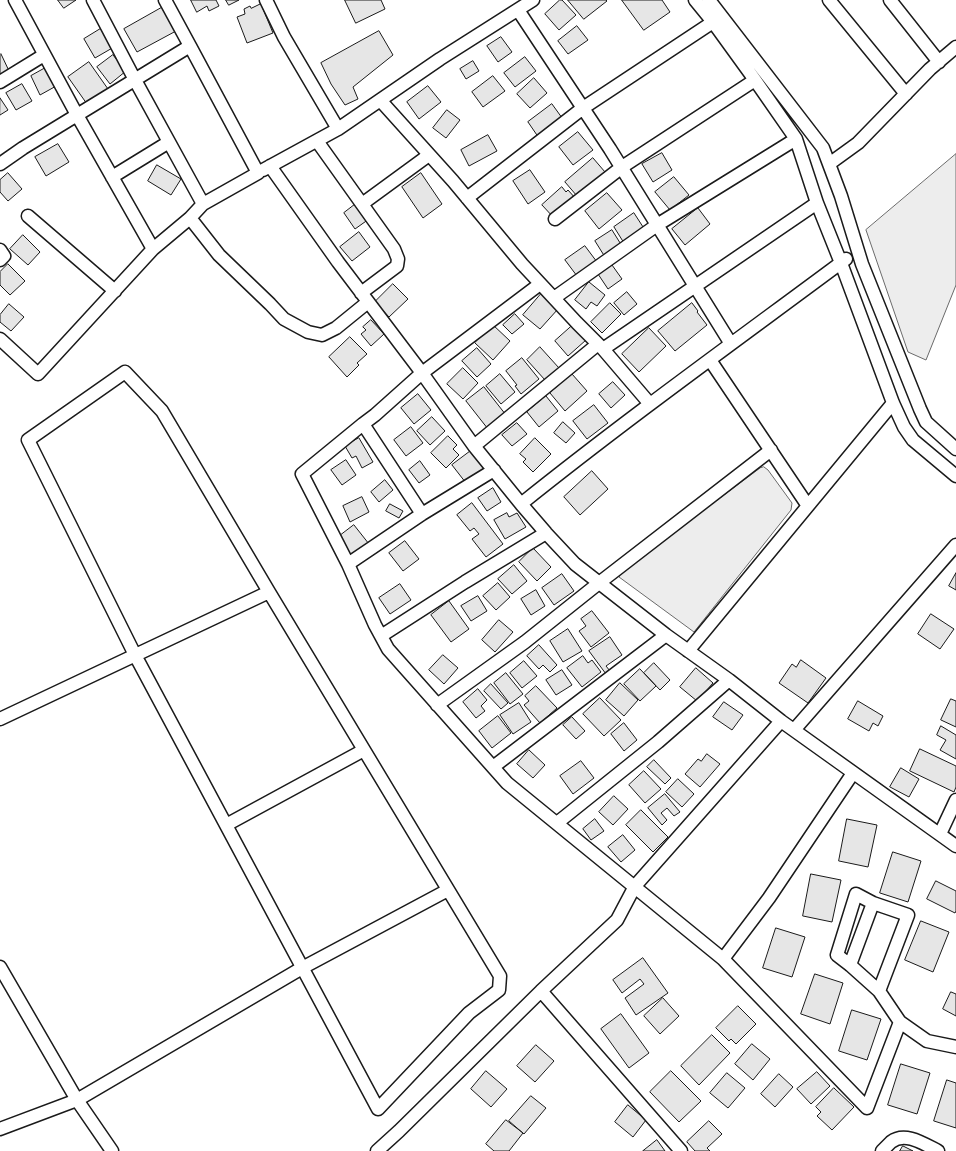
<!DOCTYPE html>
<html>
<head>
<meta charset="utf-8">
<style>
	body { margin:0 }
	canvas { display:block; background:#fff }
</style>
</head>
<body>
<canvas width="956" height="1151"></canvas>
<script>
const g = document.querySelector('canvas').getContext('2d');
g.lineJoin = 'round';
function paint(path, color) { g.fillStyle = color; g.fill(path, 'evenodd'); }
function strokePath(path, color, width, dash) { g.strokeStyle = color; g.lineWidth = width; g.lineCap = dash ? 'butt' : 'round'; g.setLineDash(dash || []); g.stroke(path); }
const built = new Path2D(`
	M956,154V285L926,360L908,352L866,230Z
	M764,467L768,470L792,503L791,510L694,632L619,577L621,572L760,468Z`);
paint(built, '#ededed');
strokePath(built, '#6a6a6a', 1);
const building = new Path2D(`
	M58,0H76L64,8Z
	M191,0H216L219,6L209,11L207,6L197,12Z
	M226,0H239L229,5Z
	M345,0H381L385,9L356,23Z
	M560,0H562L576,15L559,30L545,14Z
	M568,0H606L607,1L584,19Z
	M622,0H662L670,12L644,30Z
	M261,4L273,33L247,43L237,17L245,14L244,9L250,6L251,8Z
	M163,7L176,31L137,52L124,29Z
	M577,26L588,40L568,54L558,41Z
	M102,28L114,47L95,58L84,39Z
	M379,31L393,55L353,87L358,99L345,105L331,84L321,63Z
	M501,37L512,52L498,62L487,46Z
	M1,54L10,73L0,78V55Z
	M113,55L126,71L110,84L97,67Z
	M525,57L536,71L515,87L504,73Z
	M473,61L479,71L466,79L460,69Z
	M89,62L108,89L87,104L68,77Z
	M49,66L58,85L40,95L31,76Z
	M493,76L505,91L483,107L472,92Z
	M534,78L547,93L530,108L517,94Z
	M22,84L32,101L16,110L6,93Z
	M428,86L441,102L419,119L407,102Z
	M0,98L8,110L0,115Z
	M552,104L565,122L541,141L528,122Z
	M447,110L460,120L446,138L433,128Z
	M578,132L593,150L573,165L559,147Z
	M488,135L497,151L469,166L461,150Z
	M58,144L69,162L46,176L35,157Z
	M662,153L672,170L653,182L642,164Z
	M593,158L605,172L577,196L565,182Z
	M157,165L181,179L171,195L148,181Z
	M530,170L545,192L528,204L513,181Z
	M8,173L22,189L8,201L0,192V180Z
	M421,173L442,204L423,218L402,187Z
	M674,177L689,195L670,210L655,192Z
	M562,187L566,192L568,190L576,199L554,218L542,205Z
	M607,193L622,210L599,229L585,211Z
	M357,203L369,219L355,229L344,213Z
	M698,208L710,224L685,245L672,229Z
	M634,213L645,230L624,243L614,227Z
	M612,230L622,246L605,257L595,241Z
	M359,232L370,247L352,261L340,247Z
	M23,235L40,252L28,265L10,249Z
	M585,246L597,262L577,276L565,260Z
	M8,264L25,281L10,295L0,285V272Z
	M612,265L622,279L608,289L598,274Z
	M589,282L605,295L597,306L591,302L586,309L575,300Z
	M393,284L408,299L389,317L375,302Z
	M627,292L637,304L624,315L614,303Z
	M541,294L558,309L540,329L523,315Z
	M610,303L621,314L602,333L591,322Z
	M692,303L698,311L697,312L707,325L675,351L658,331Z
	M9,304L24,317L11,331L0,322V315Z
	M515,314L524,324L512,334L503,325Z
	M371,320L384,334L371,346L361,334L366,330L363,327Z
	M492,324L510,341L493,360L475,343Z
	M573,325L586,340L568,356L555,341Z
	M649,328L666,346L639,372L622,354Z
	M350,337L367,354L357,363L359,365L347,377L329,357Z
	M540,347L559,368L545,380L527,360Z
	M477,348L491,364L477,377L462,361Z
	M522,358L539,379L521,394L515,386L517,385L506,371Z
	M463,368L478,383L463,399L447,384Z
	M500,374L515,392L501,404L486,386Z
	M572,374L587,391L565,411L550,393Z
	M613,382L625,395L611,408L599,394Z
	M484,387L506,415L488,429L466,401Z
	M418,394L431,410L414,424L401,408Z
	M546,396L558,411L539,427L527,412Z
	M594,405L608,423L587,439L573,421Z
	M432,417L445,431L430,445L417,431Z
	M563,422L575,433L566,443L554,433Z
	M517,423L527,434L512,446L502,435Z
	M411,427L423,443L406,456L394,440Z
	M448,436L457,445L453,449L459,455L446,468L431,453Z
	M359,438L373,462L362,468L356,456L352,458L345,446Z
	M535,438L551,454L533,472L523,462L526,459L520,454Z
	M472,450L486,468L466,483L452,465Z
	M346,460L356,475L342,485L331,470Z
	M420,461L430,475L419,483L409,470Z
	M592,471L608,489L580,515L564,497Z
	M385,480L393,490L379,502L371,492Z
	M493,488L501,502L487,511L478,498Z
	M362,497L369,512L350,522L343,506Z
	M472,503L503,544L486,557L472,539L479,534L474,528L470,531L457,515Z
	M390,504L403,511L399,518L386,511Z
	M507,513L509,517L517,513L526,527L505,539L494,520Z
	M354,525L369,544L352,557L337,538Z
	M405,541L419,559L403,571L389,553Z
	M533,548L551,567L537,581L519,562Z
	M514,565L527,581L512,594L498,579Z
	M956,573V590L949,586Z
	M562,574L574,591L554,605L542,588Z
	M498,583L510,597L496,610L483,596Z
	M400,584L411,600L390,614L379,598Z
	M536,590L545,606L531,615L521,599Z
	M478,596L487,611L471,621L461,606Z
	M449,601L469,629L451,642L431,615Z
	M592,611L609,633L591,647L579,631L586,626L581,619Z
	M931,614L954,629L940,649L918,634Z
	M499,620L513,632L495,652L482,640Z
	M568,629L582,651L563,662L550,641Z
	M610,637L622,655L606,666L610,671L606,674L589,651Z
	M539,645L557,665L550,672L543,665L539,669L527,656Z
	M443,655L458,668L444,684L429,670Z
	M583,656L588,663L592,660L601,672L582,687L567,668Z
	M801,660L826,678L808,703L779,683L792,664L796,667Z
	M524,661L537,676L522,688L510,673Z
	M654,663L670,680L660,690L644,673Z
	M696,668L713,683L697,701L680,687Z
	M640,669L656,686L640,701L624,684Z
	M562,670L572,685L556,695L546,680Z
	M506,673L523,694L510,704L494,683Z
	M620,683L638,700L624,716L606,700Z
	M491,684L508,703L501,709L484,691Z
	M536,686L557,708L540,723L524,705L529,701L525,696Z
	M478,689L487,700L481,706L485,711L476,718L463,702Z
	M600,698L621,720L604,736L583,714Z
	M951,699L956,701V727L941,720Z
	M858,701L883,716L878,726L873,723L869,731L848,719Z
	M724,702L743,715L732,730L713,717Z
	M519,703L531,722L513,734L500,715Z
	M498,716L511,733L492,748L479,731Z
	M572,717L585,731L576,739L563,725Z
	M624,723L637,740L624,751L611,734Z
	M941,726L956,735V759L940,750L946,740L937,735Z
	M920,749L956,766V787L954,792L910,771Z
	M529,750L545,765L533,778L517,764Z
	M707,754L720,764L700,787L685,774L698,759L701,761Z
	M654,760L671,778L665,784L647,767Z
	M581,761L594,778L573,794L560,776Z
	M901,768L919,779L909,797L890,787Z
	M644,771L661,789L645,803L629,785Z
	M678,779L694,794L682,807L666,792Z
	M665,794L680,812L674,816L667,808L661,813L667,820L662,825L648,808Z
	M614,796L628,809L613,825L599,812Z
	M641,810L668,837L653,852L626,825Z
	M595,819L604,831L591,840L583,829Z
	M847,819L877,825L868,867L839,861Z
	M623,835L635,850L621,862L608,847Z
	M893,852L921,861L908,902L880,893Z
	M811,874L841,880L832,922L803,916Z
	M936,881L956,891V911L955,913L927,899Z
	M921,921L949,932L933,972L905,960Z
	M776,928L805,937L792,977L763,968Z
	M643,958L668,993L636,1015L625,998L644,984L640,979L622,993L613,980Z
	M815,974L843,983L830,1024L801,1014Z
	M951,992L956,994V1016L943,1009Z
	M663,998L679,1016L660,1034L644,1016Z
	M738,1006L756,1024L736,1044L731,1039L729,1041L716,1028Z
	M852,1010L881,1019L867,1060L839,1051Z
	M621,1014L649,1053L629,1068L601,1029Z
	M712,1035L730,1053L699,1085L681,1066Z
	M752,1044L770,1059L753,1080L735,1064Z
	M536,1045L554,1061L535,1082L517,1066Z
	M901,1064L930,1073L917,1114L888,1105Z
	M486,1071L507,1089L491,1107L471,1089Z
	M671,1071L701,1101L679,1122L650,1092Z
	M817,1072L830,1086L811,1104L797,1089Z
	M727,1073L745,1088L728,1108L710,1093Z
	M779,1074L793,1087L775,1107L761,1094Z
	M947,1080L956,1083V1128L934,1121Z
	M834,1088L854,1107L832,1130L817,1116L821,1112L816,1107Z
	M531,1096L546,1108L524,1134L509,1121Z
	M628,1105L646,1120L633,1137L615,1122Z
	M506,1120L523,1133L509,1151H494L486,1144Z
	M709,1121L722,1134L707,1148L710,1151H695L687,1142Z
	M657,1140L665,1151H643Z
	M903,1146L913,1151H900Z`);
paint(building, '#e6e6e6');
strokePath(building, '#1a1a1a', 1);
const minor = new Path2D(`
	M15,0L77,115L153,249
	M93,0L135,80L203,204
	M266,0L284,37L338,129
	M695,0L713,22L755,80L796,139L817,203L841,263L893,403L904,427L913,440L956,476
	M709,0L823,148L841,196L862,264L920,409L926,422L956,449
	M829,0L906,94
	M890,0L939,62
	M518,10L610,149L731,344
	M0,82L44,55
	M380,100L453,181L522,264L577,323L603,349L650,404
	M317,141L394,249L398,259L397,266L361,293
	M0,164L23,148L190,46L165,0
	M829,164L858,143L930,69L956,47
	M270,166L338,262L422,373L474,446L521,504L546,533L575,564L666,635L729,680L781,721L956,846
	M263,170L338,129L440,59L533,0
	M112,177L169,142
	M467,198L583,108L713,22
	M362,204L429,155
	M28,216L115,291
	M190,218L219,255L270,304L284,319L308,332L322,335L336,328L368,302
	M555,219L622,167L755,80
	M0,250L4,256L0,260
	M554,298L657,225L796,139
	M0,339L38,374L153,249L190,218L203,204L258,173L190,46
	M603,349L817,203
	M710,360L808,506
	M125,372L162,411L269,592L500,976L499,990L469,1013L378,1109L135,655L28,440Z
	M474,446L598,344
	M494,470L422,514L348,564L375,625L388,649L507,783L723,959L769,898L853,773
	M521,504C627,419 737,340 846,259
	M422,514L363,424L375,415L422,373L540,284
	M348,564L302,474L363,424
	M381,636L465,582L546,533
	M688,651L893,403
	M437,705L525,642L599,583L771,450
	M0,719L269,592
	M794,730L956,545
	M493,767L666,635
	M557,823L658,742L729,680
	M226,825L364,750
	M940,834L956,800
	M723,959L867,1108L900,1022
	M850,965L873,903
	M0,967L77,1100L112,1151
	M541,991L681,1151
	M879,991L908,915L873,903L856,894L837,955L850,965L879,991L900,1022L927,1041L956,1047
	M0,1129L77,1100L302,968L448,890
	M377,1151L399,1131L541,991L617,920L635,886L781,721
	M882,1151C885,1148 888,1145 891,1142C905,1131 924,1144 938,1151`);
strokePath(minor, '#1a1a1a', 15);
strokePath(minor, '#fff', 12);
</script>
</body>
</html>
